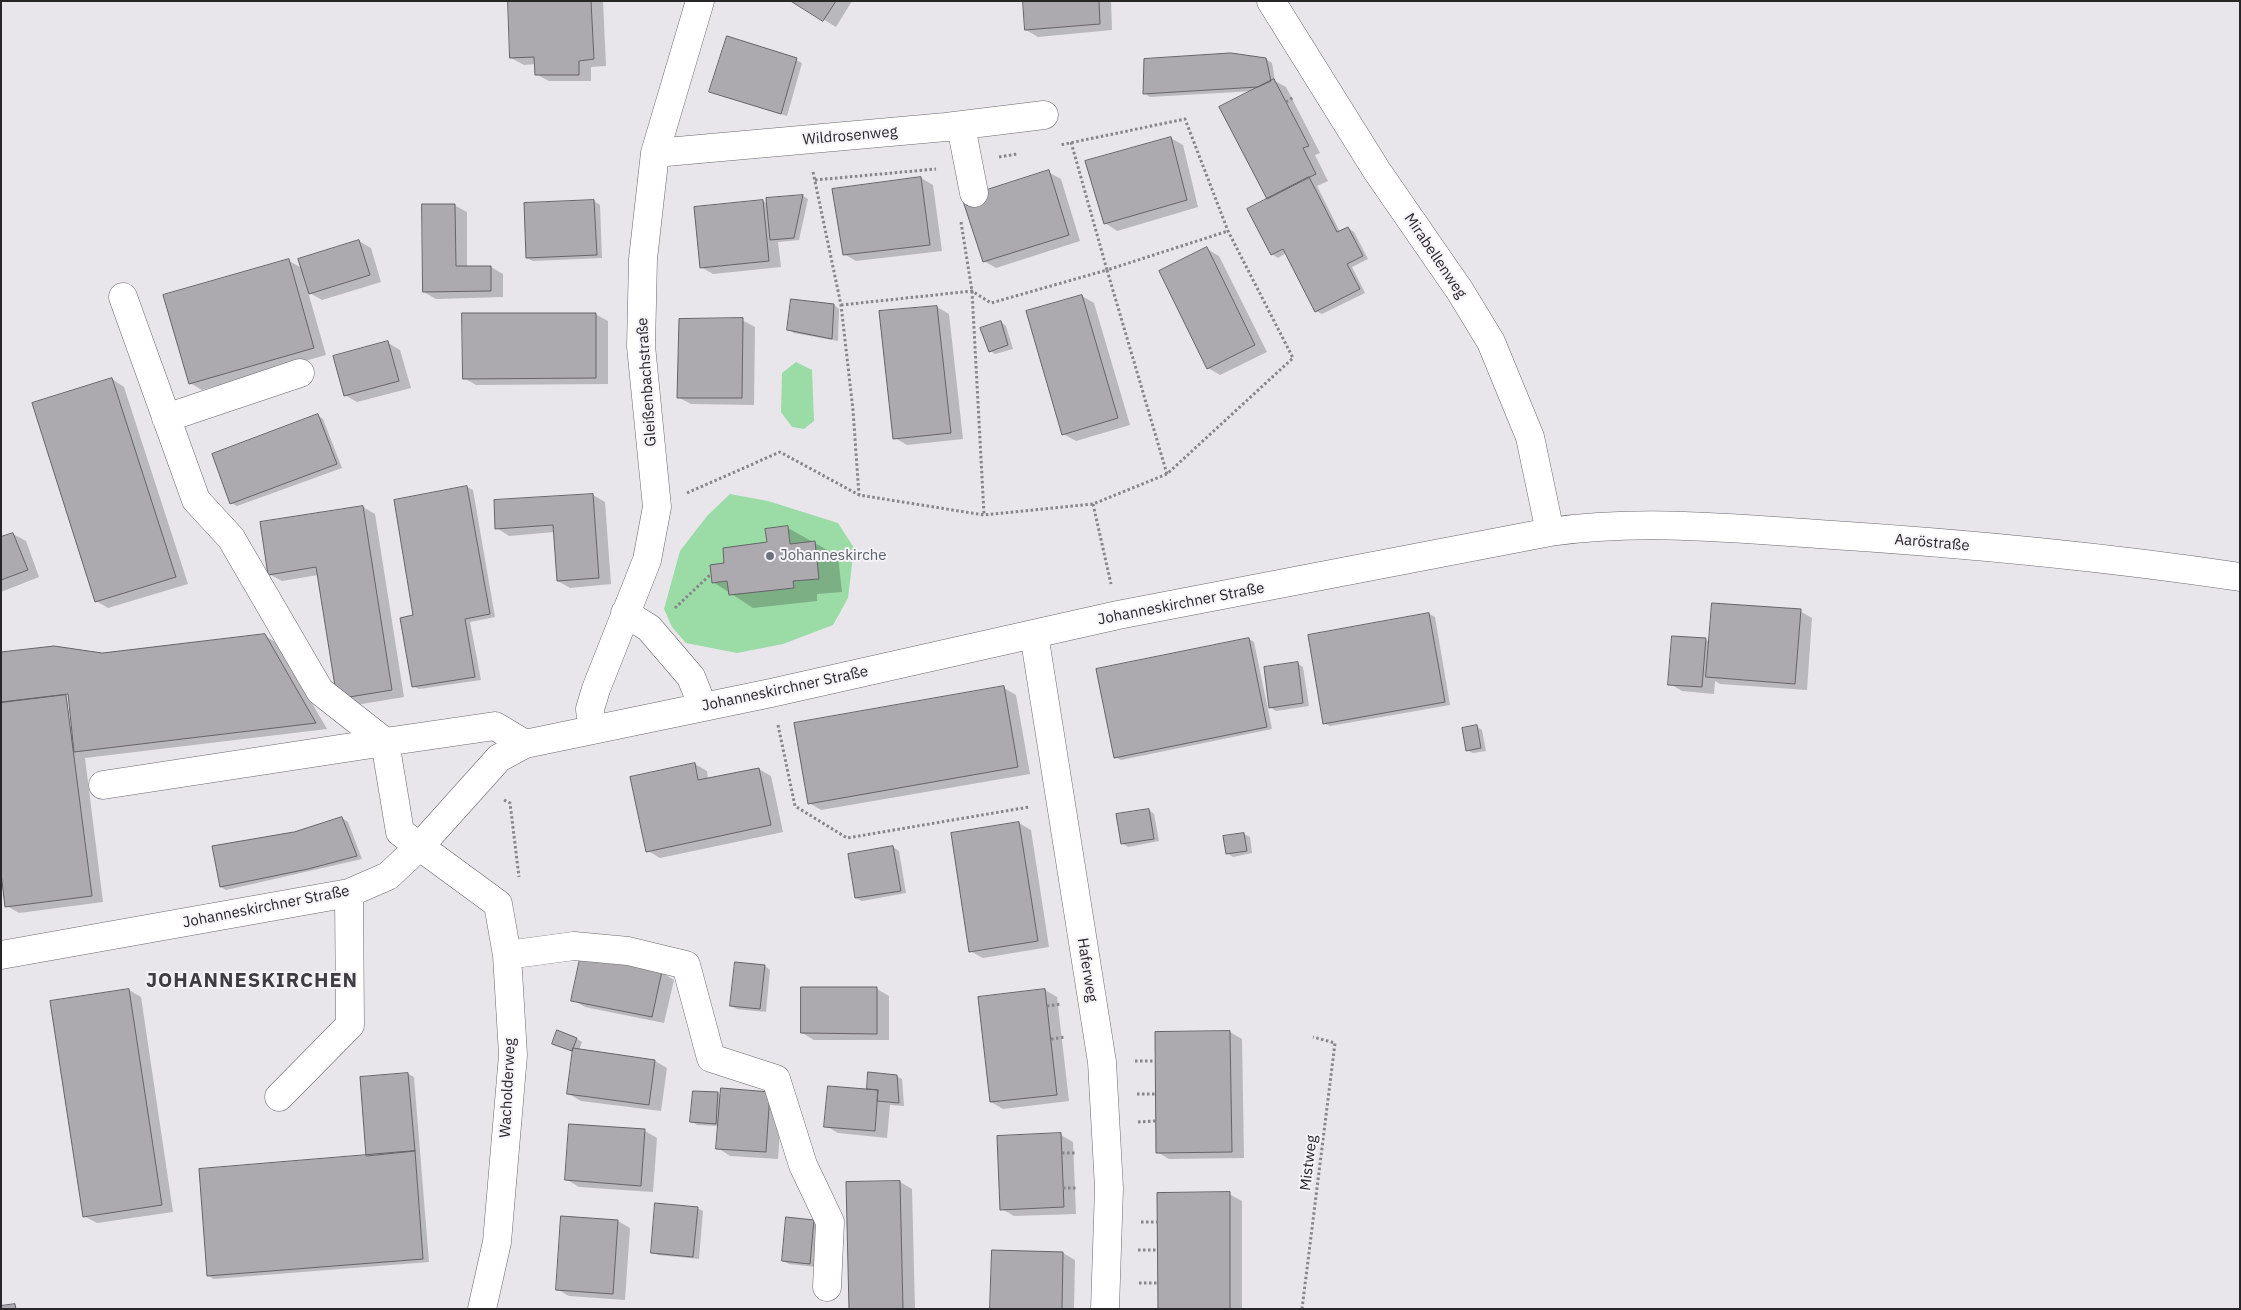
<!DOCTYPE html>
<html>
<head>
<meta charset="utf-8">
<style>
	body { margin:0 }
	#map { position:relative; width:2241px; height:1310px; overflow:hidden; background:#e8e6eb; font-family:"IBM Plex Sans",sans-serif }
	canvas { display:block }
	.frame { position:absolute; inset:0; border:2px solid #272728; pointer-events:none }
</style>
</head>
<body>
<div id="map">
<canvas width="2241" height="1310"></canvas>
<div class="frame"></div>
</div>
<script>
const g = document.querySelector('canvas').getContext('2d');
g.lineJoin = 'round';
function paint(path, color) { g.fillStyle = color; g.fill(path, 'evenodd'); }
function strokePath(path, color, width, dash) { g.strokeStyle = color; g.lineWidth = width; g.lineCap = dash ? 'butt' : 'round'; g.setLineDash(dash || []); g.stroke(path); }
function write(font, color, halo, rows, align = 'center') {
  g.font = font + ' "IBM Plex Sans",sans-serif'; g.lineWidth = 4; g.setLineDash([]); g.textBaseline = 'middle'; g.strokeStyle = halo; g.fillStyle = color; for (const [text, x, y, turn = 0] of rows) {
    g.save(); g.translate(x, y); g.rotate((+turn || 0) * Math.PI / 180); g.textAlign = isNaN(turn) ? turn : align; if (halo) g.strokeText(text, 0, 0); g.fillText(text, 0, 0); g.restore();
  }
}
paint(new Path2D(`
	M796,362L812,370L814,421L804,429L792,427L781,412L782,373Z
	M730,494L768,501L838,523L854,548L848,598L833,625L783,644L737,653L686,643L672,627L664,609L680,551L707,516Z`), '#9bdba6');
paint(new Path2D(`
	M509,1H603L606,66L591,67V81H549L536,74V64L524,65L511,58Z
	M793,1H852L836,27Z
	M1024,1H1111L1112,30L1038,37L1026,30Z
	M1266,59L1272,63L1275,81L1286,87L1320,153L1315,155L1328,181L1317,186L1340,232L1348,228L1354,232L1368,259L1352,267L1365,293L1322,314L1316,311L1286,253L1278,258L1272,254L1268,200L1254,91L1150,97L1144,93Z
	M796,60L802,63L787,116L711,92Z
	M1171,138L1183,145L1198,207L1117,231L1105,223Z
	M1048,172L1061,179L1080,241L996,268L984,261Z
	M921,178L933,185L942,251L856,261L844,254Z
	M803,196L808,199L799,240L778,242L781,267L713,274L701,267L763,201L768,204V199Z
	M594,201L600,205L602,258L533,261L527,258L525,204Z
	M454,205L467,212V267H491L503,274V297L436,299L424,292Z
	M359,241L371,248L381,282L322,300L308,292L326,355L202,390L190,383L289,261L302,268Z
	M1207,249L1219,256L1267,352L1220,375L1208,368Z
	M1082,296L1094,303L1130,425L1076,441L1063,434Z
	M834,305L839,309L838,341L794,333L788,329Z
	M937,307L949,314L963,439L907,445L895,438Z
	M595,314L608,321V384L476,385L464,378Z
	M742,320L755,327L754,405L691,404L678,397Z
	M1001,322L1006,326L1013,349L995,354L990,351Z
	M388,343L400,350L411,388L357,402L345,395Z
	M112,379L124,387L188,584L108,608L96,601Z
	M317,415L323,419L342,468L237,506L231,503Z
	M467,487L473,490L495,617L470,622L481,680L419,689L413,686L414,616Z
	M593,495L605,502L611,584L570,588L558,581L555,532L509,536L497,528L495,502Z
	M363,507L375,514L404,697L350,706L318,575L282,581L269,574Z
	M788,528L838,556L842,592L817,594V601L753,608L713,582Z
	M13,534L26,541L39,577L1,592V539Z
	M1800,611L1812,618L1807,690L1720,684L1715,681L1714,694L1682,691L1670,684L1705,639L1710,642Z
	M1429,614L1435,617L1450,705L1330,726L1324,723Z
	M265,636L277,643L327,729L85,758L103,902L19,913L7,906L1,863V653L102,654ZM65,693H69L72,726H70Z
	M1249,639L1254,642L1272,729L1121,760L1115,757Z
	M1298,664L1303,667L1309,706L1276,711L1270,707Z
	M1004,688L1016,695L1030,774L821,810L809,803Z
	M1476,726L1482,730L1486,751L1473,753L1467,750Z
	M695,764L707,771L708,779L759,769L771,776L783,832L660,858L648,851Z
	M1149,810L1154,814L1159,841L1128,847L1122,843Z
	M342,818L348,822L362,859L226,890L221,887L294,833Z
	M1019,823L1031,830L1049,947L983,958L970,951Z
	M1244,834L1250,837L1252,853L1233,857L1227,853Z
	M893,847L899,851L906,893L862,901L856,898Z
	M765,966L770,970L766,1012L737,1009L731,1006Z
	M661,972L674,980L664,1023L585,1007L573,1000Z
	M877,989L889,996V1040H814L802,1033Z
	M129,990L141,997L173,1212L97,1223L84,1216Z
	M1045,990L1057,997L1069,1101L1003,1109L991,1102Z
	M1230,1032L1242,1039L1244,1158L1169,1159L1157,1152Z
	M577,1039L582,1042L579,1050L655,1061L667,1068L661,1111L581,1101L569,1094L574,1052L553,1043Z
	M408,1074L414,1077L429,1262L214,1279L208,1276L368,1157Z
	M869,1074L896,1076L902,1079L904,1106L890,1105L887,1138L838,1133L826,1126L868,1090Z
	M718,1093L722,1096L782,1100L778,1159L730,1156L718,1148L719,1126L697,1125L692,1122Z
	M645,1131L657,1138L653,1192L579,1187L566,1179Z
	M1061,1135L1073,1142L1076,1214L1014,1216L1002,1209Z
	M900,1182L912,1189L915,1309H850Z
	M1229,1194L1242,1201V1309H1159Z
	M697,1208L703,1211L699,1259L658,1255L652,1252Z
	M562,1217L618,1221L630,1228L625,1300L569,1296L557,1289Z
	M787,1218L814,1221L820,1224L816,1267L789,1264L783,1261Z
	M1063,1253L1075,1260L1074,1309H992Z`), '#0003');
const building = new Path2D(`
	M508,1H591L594,59L579,61V75H535L534,57L510,58Z
	M791,1H836L823,21Z
	M1023,1H1099L1100,24L1025,30Z
	M727,36L797,58L781,114L709,92Z
	M1231,53L1266,58L1271,81L1258,87L1143,94L1144,59Z
	M1274,79L1309,146L1303,148L1316,174L1267,199L1219,107Z
	M1171,137L1187,200L1104,224L1085,161Z
	M1049,170L1069,235L983,262L962,198Z
	M921,177L930,245L843,255L832,189Z
	M1309,177L1337,232L1348,227L1363,256L1347,264L1360,289L1315,312L1283,249L1271,255L1247,209Z
	M803,195L794,238L770,240L766,198Z
	M594,200L597,255L526,258L524,203Z
	M763,200L769,261L700,268L694,207Z
	M422,204H455L456,266H491V291L423,292Z
	M359,240L370,275L309,294L298,259Z
	M1207,247L1255,345L1207,369L1159,271Z
	M289,259L314,348L189,384L163,295Z
	M1082,295L1118,418L1062,435L1026,311Z
	M791,299L834,304L832,339L787,330Z
	M937,306L951,433L893,439L879,311Z
	M462,313H596V378L463,379Z
	M743,318L742,398H677L679,319Z
	M1001,321L1008,345L989,352L980,328Z
	M388,341L399,381L344,396L333,356Z
	M112,378L176,577L95,602L32,403Z
	M318,414L337,464L230,504L212,454Z
	M467,486L490,614L465,619L475,677L412,687L400,618L413,615L394,500Z
	M593,494L599,578L557,581L553,525L495,529L494,500Z
	M363,506L392,690L337,699L316,567L268,575L260,522Z
	M788,526L790,544L815,541L819,579L793,581L794,588L729,595L727,581L712,583L710,565L724,563L723,548L767,542L765,529Z
	M13,533L28,570L1,580V537Z
	M1712,603L1801,609L1795,684L1706,677Z
	M1429,613L1445,702L1323,724L1308,635Z
	M265,634L316,723L74,752L68,694L1,702V652L54,646L102,653Z
	M1672,636L1706,638L1702,687L1668,685Z
	M1249,638L1267,727L1114,758L1096,669Z
	M1298,662L1303,703L1269,708L1264,667Z
	M1004,686L1018,767L808,804L794,723Z
	M66,695L92,896L5,907L1,873V703Z
	M1477,725L1481,748L1466,751L1462,728Z
	M695,763L698,780L759,768L771,825L646,852L630,777Z
	M1149,809L1154,839L1121,844L1116,814Z
	M342,817L357,856L308,869L220,887L212,846L294,832Z
	M1019,822L1038,941L969,952L951,833Z
	M1244,833L1247,851L1226,854L1223,836Z
	M893,846L901,891L855,898L848,854Z
	M581,954L662,971L652,1017L571,1001Z
	M735,962L765,965L760,1009L730,1006Z
	M801,987H877V1034L801,1033Z
	M129,989L162,1205L83,1217L50,1001Z
	M1045,989L1057,1095L990,1102L978,997Z
	M557,1030L577,1038L572,1051L552,1044Z
	M1230,1031L1232,1152L1156,1153L1155,1032Z
	M573,1048L655,1060L649,1105L567,1094Z
	M868,1072L897,1075L899,1103L877,1101L878,1090L867,1089Z
	M408,1073L415,1151L366,1156L360,1077Z
	M828,1086L878,1090L875,1131L824,1127Z
	M721,1088L770,1092L766,1152L716,1149Z
	M693,1091L718,1092L716,1124L690,1122Z
	M569,1124L645,1129L641,1186L565,1180Z
	M1061,1133L1064,1207L1000,1210L997,1136Z
	M415,1151L423,1259L207,1276L199,1169Z
	M900,1181L903,1309H849L846,1182Z
	M1230,1192V1309H1158L1157,1193Z
	M655,1203L698,1207L693,1257L651,1253Z
	M561,1216L618,1220L613,1294L556,1290Z
	M786,1217L814,1220L810,1264L782,1261Z
	M992,1250L1063,1252L1062,1309H990Z
	M15,1304L16,1309H1V1306Z`);
paint(building, '#acaaaf');
strokePath(building, '#666368', 1);
const minor = new Path2D(`
	M1271,1L1377,171L1460,291L1491,342L1530,437L1550,532
	M961,126L974,193
	M655,153L946,127L1044,115
	M166,418L300,373
	M625,613L649,628L691,677L703,707
	M1034,634L1102,1062L1109,1188L1105,1309
	M592,728L590,709L596,689L647,560L657,507L641,346L643,259L655,153L700,1
	M103,785L385,742L320,691L231,538L196,500L123,297
	M1,955L349,893L388,876L420,846L499,758L525,744L771,693L1118,615L1550,532C1639,519 1729,528 1818,534C1959,543 2100,556 2240,577
	M507,955L574,946L628,951L686,965L711,1058L776,1079L803,1165L830,1222L827,1287
	M279,1097L350,1025L349,893
	M482,1309L497,1242L513,1055L507,955L498,904L400,832L385,742L495,726L525,744`);
strokePath(minor, '#6a686d', 29);
strokePath(new Path2D(`
	M1286,102L1294,97
	M999,157L1017,154
	M813,172L841,305L853,410L859,495
	M815,180L936,169
	M961,222L972,291L984,514
	M841,305L972,291L991,303L1107,270L1071,142
	M1167,474L1107,270L1228,231
	M687,493L780,452L859,495L984,515L1093,504L1167,474L1293,358L1228,231L1185,119L1060,145
	M1093,504L1111,584
	M675,608L711,574
	M778,725L795,806L847,838L1029,807
	M504,800L510,803L519,877
	M1047,1006L1061,1004
	M1051,1039L1065,1037
	M1135,1061H1155
	M1137,1094H1155
	M1138,1122L1155,1121
	M1062,1153H1076
	M1063,1188H1078
	M1141,1222H1158
	M1138,1250H1158
	M1139,1283H1158
	M1302,1309L1335,1043L1313,1037`), '#868588', 3, [2.5, 2.5]);
strokePath(minor, '#fff', 28);
for (const [x, y, r, color] of [
	[770,556,5,"#6b7280"]
]) { const dot = new Path2D(); dot.arc(x, y, r, 0, 2 * Math.PI); g.fillStyle = color; g.fill(dot); strokePath(dot, '#f5f3f8', 2); }
write('15px', '#272728', '#f5f3f8', [
	["Wildrosenweg",850,136,-5],
	["Mirabellenweg",1435,256,56],
	["Gleißenbachstraße",647,382,-94],
	["Aaröstraße",1932,543,5],
	["Johanneskirchner Straße",1181,604,-11],
	["Johanneskirchner Straße",785,689,-12],
	["Johanneskirchner Straße",266,907,-11],
	["Haferweg",1087,970,81],
	["Wacholderweg",508,1088,-87],
	["Mistweg",1309,1163,-83]
]);
write('15px', '#5b616d', '#f5f3f8', [
	["Johanneskirche",780,556]
], 'left');
g.letterSpacing = '1px';
write('bold 20px', '#3f3d41', '#f5f3f8', [
	["JOHANNESKIRCHEN",252,981]
]);
g.letterSpacing = '0px';
</script>
</body>
</html>
